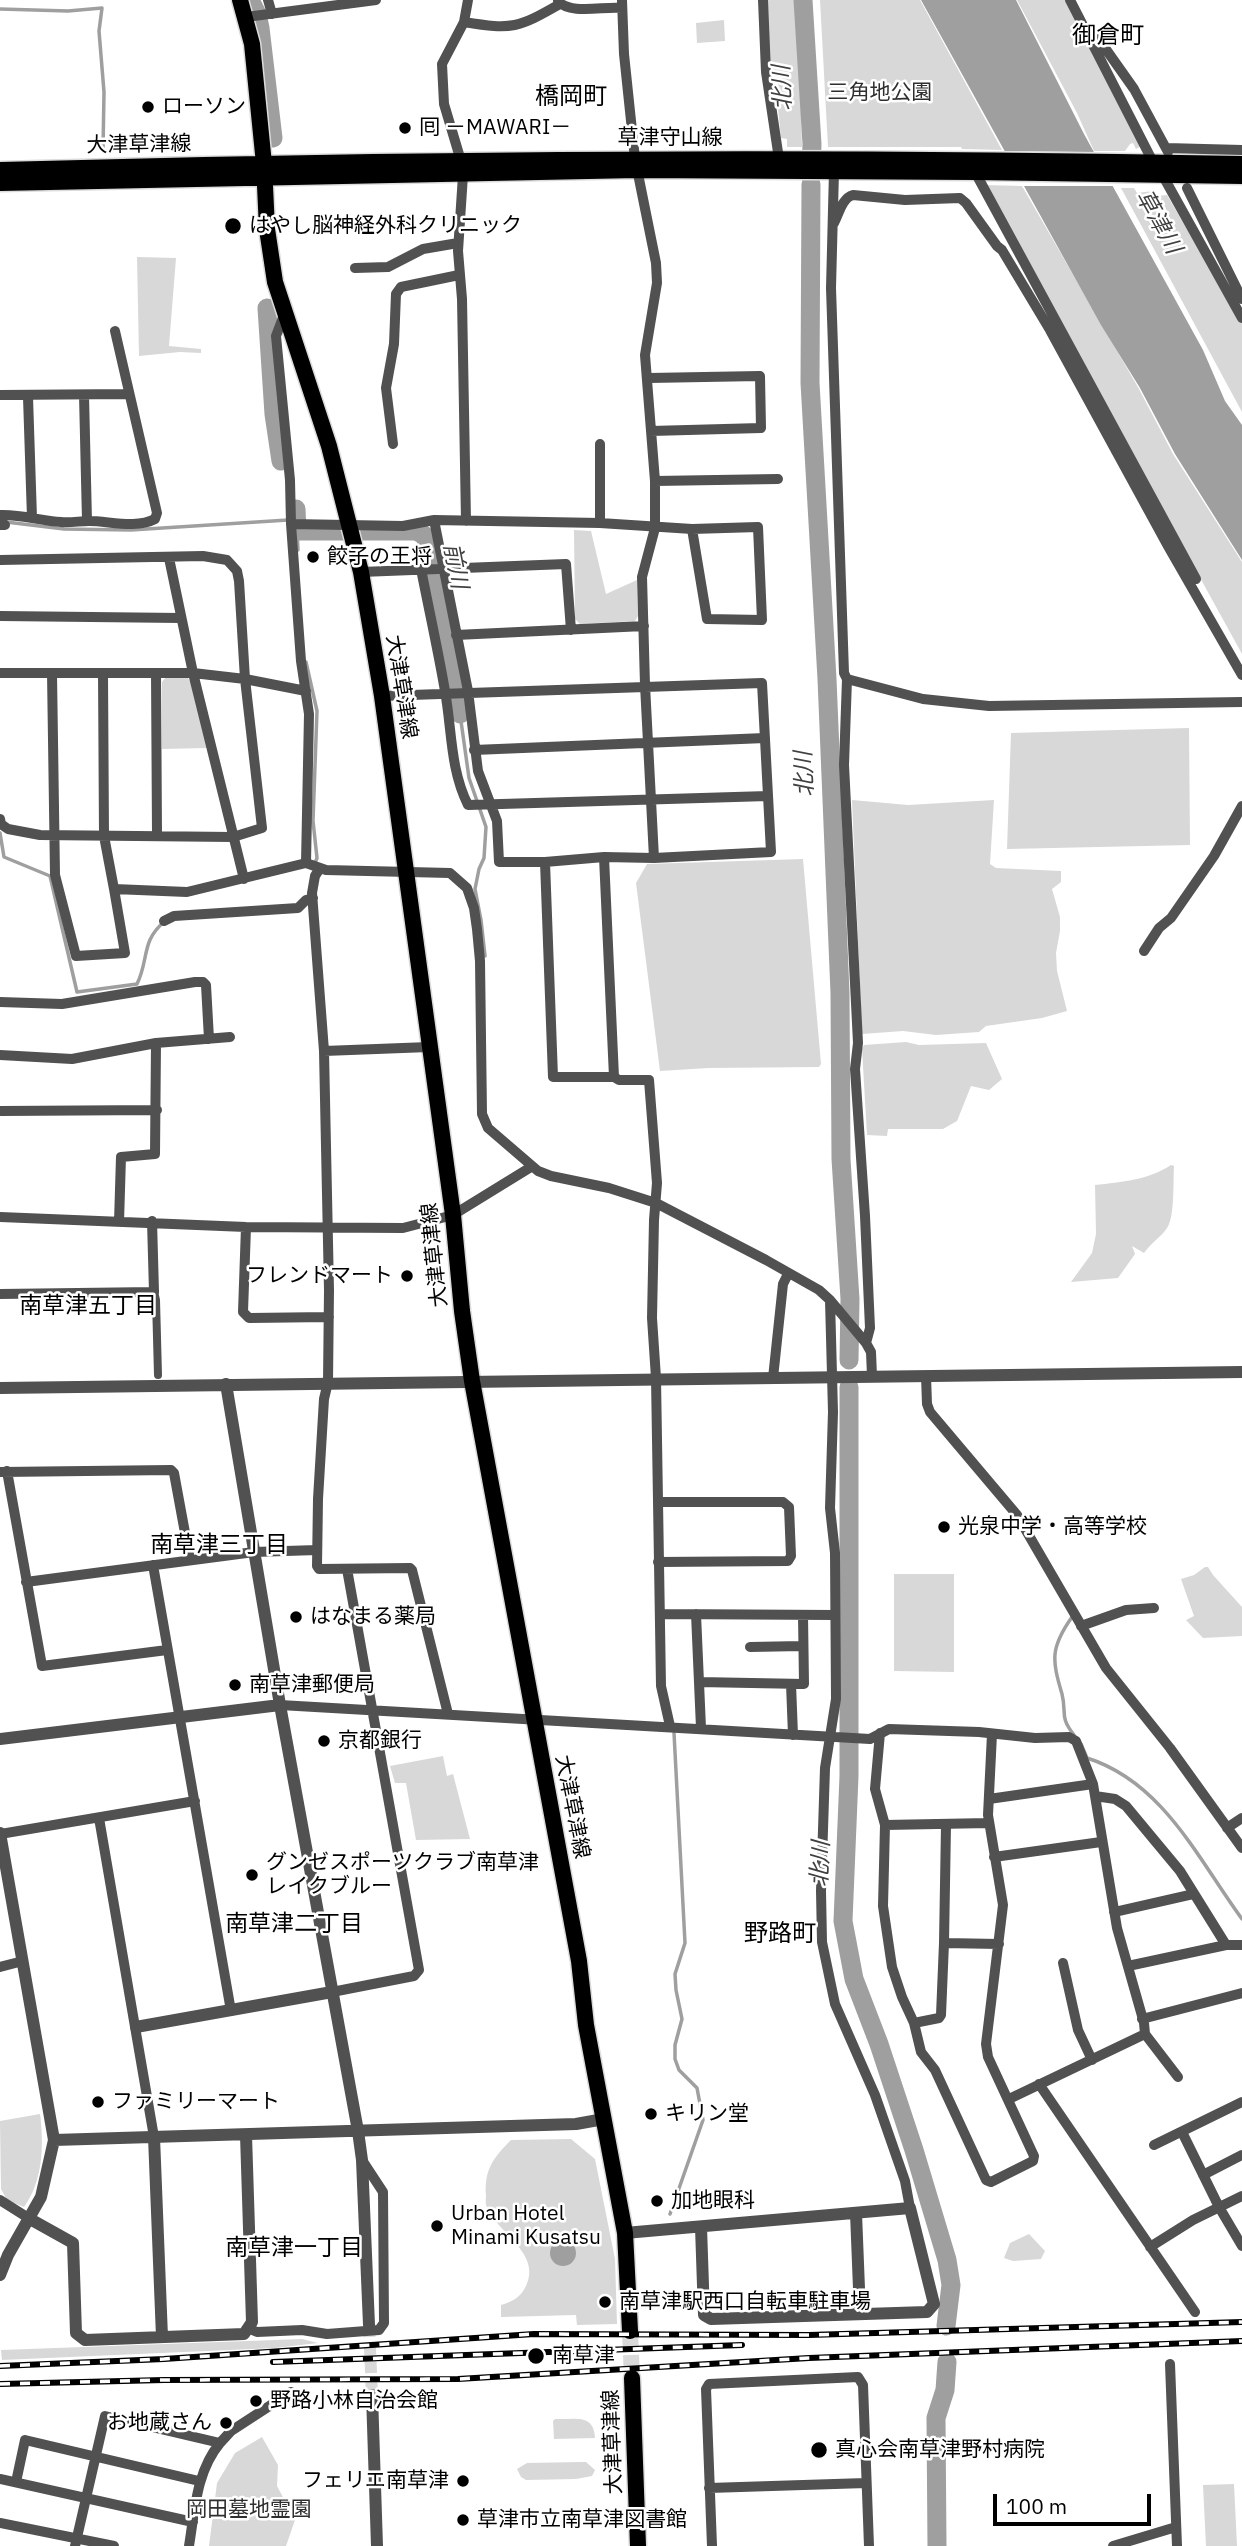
<!DOCTYPE html>
<html>
<head>
<meta charset="utf-8">
<style>
	body { margin:0 }
	#map { position:relative; width:1242px; height:2546px; overflow:hidden; background:#fff; font-family:"IBM Plex Sans",sans-serif }
	canvas { display:block }
	.scale { position:absolute; left:993px; top:2494px; width:158px; height:32px; box-sizing:border-box; border:4px solid #000; border-top:0; padding-left:9px; font-size:21px; line-height:24px; white-space:nowrap; color:#000; -webkit-text-stroke:5px #fff; paint-order:stroke }
</style>
</head>
<body>
<div id="map">
<canvas width="1242" height="2546"></canvas>
<div class="scale">100 m</div>
</div>
<script>
const g = document.querySelector('canvas').getContext('2d');
g.lineJoin = 'round';
function paint(path, color) { g.fillStyle = color; g.fill(path, 'evenodd'); }
function strokePath(path, color, width, dash) { g.strokeStyle = color; g.lineWidth = width; g.lineCap = dash ? 'butt' : 'round'; g.setLineDash(dash || []); g.stroke(path); }
function write(font, color, halo, rows, align = 'center') {
  g.font = font + ' "IBM Plex Sans","Noto Sans JP",sans-serif'; g.lineWidth = 5; g.setLineDash([]); g.textBaseline = 'middle'; g.strokeStyle = halo; g.fillStyle = color; for (const [text, x, y, turn = 0] of rows) {
    g.save(); g.translate(x, y); g.rotate((+turn || 0) * Math.PI / 180); g.textAlign = isNaN(turn) ? turn : align; if (halo) g.strokeText(text, 0, 0); g.fillText(text, 0, 0); g.restore();
  }
}
paint(new Path2D(`
	M766,0H798L802,147H787V139L781,138L774,70L769,62Z
	M820,0H920L1002,150L962,149L961,147H828Z
	M1017,0H1065L1141,146L1136,149L1133,143L1130,144L1125,151H1094L1077,113Z
	M724,20L725,41L697,43L696,23Z
	M984,185L1022,186L1139,389L1173,454L1242,562V654Z
	M1121,188H1134L1137,193L1153,191L1156,196L1167,195L1242,324V412Z
	M137,257L176,258L169,346L201,349V353L180,352L139,356Z
	M574,530L591,531L606,594L637,580L638,616L635,621L580,624L575,619Z
	M166,677L188,678L193,686L207,748L162,749V682Z
	M1189,728L1190,845L1007,849L1011,733Z
	M852,800L908,805L994,800L990,864L996,868L1061,871V882L1052,889L1060,917V931L1056,953L1057,971L1067,1011L1042,1018L986,1026L979,1032L936,1035L903,1031L862,1034Z
	M803,859L821,1064L819,1067L708,1068L660,1071L636,883L647,864Z
	M906,1042L919,1045L986,1043L1002,1079L989,1090L971,1086L957,1121L943,1129H888L887,1136L867,1135L862,1049L864,1045Z
	M1171,1165L1174,1166C1173,1180 1175,1217 1167,1228C1162,1236 1151,1243 1144,1253L1132,1246L1135,1254L1118,1278L1071,1282L1092,1253L1096,1234L1095,1185C1122,1182 1148,1180 1171,1165Z
	M1205,1567H1208L1213,1575L1242,1607V1636L1203,1638L1186,1620L1194,1616L1181,1579L1194,1575Z
	M894,1574H954V1672L894,1671Z
	M443,1756L447,1776L453,1774L470,1839L416,1840L406,1783H395L390,1766Z
	M40,2114C44,2145 43,2181 24,2207L7,2200L1,2189L0,2121Z
	M571,2139L595,2159L615,2259L617,2324L577,2325L576,2315L501,2317V2305C512,2302 521,2297 526,2286C542,2253 497,2233 487,2207C485,2204 486,2200 486,2196C484,2170 493,2158 511,2140Z
	M1029,2234L1045,2251L1041,2259L1013,2261L1004,2258L1010,2243Z
	M302,2339L318,2343L275,2348L2,2360L1,2350Z
	M555,2419C574,2420 594,2413 595,2438L554,2439L553,2421Z
	M262,2437L278,2465L277,2486L295,2520L286,2546H209L217,2483L235,2453Z
	M581,2462H586L595,2470L592,2476L576,2479L526,2480L521,2477L517,2469L527,2463Z
	M1234,2484L1237,2546H1206L1203,2485Z`), '#d8d8d8');
paint(new Path2D(`
	M921,0H1016L1084,134L1203,350L1225,401L1242,425V560L1175,454L1140,388L1101,325Z
	M550 2253a13 13 0 1 1 26 0a13 13 0 1 1-26 0Z`), '#9f9f9f');
paint(new Path2D(`
	M1000,151L1098,152L1117,186H1019Z`), '#fff');
strokePath(new Path2D(`
	M0,9L68,11L102,8L99,31L104,92L103,150
	M6,522L64,529L131,530L288,520
	M297,531L298,550
	M306,662L317,711L313,821L317,858L315,863
	M460,714L469,778L486,827L484,858L479,869L475,889L481,920L485,956
	M0,833L4,857L50,876L77,992L137,984C149,960 141,941 164,922
	M1072,1617C1050,1648 1052,1660 1062,1694C1067,1714 1059,1716 1074,1735
	M1081,1744L1087,1758C1163,1782 1198,1859 1242,1919
	M670,2214L703,2120L697,2088L679,2070L675,2059V2045L682,2019L676,1990L675,1974L685,1943L674,1733`), '#9f9f9f', 3.5);
strokePath(new Path2D(`
	M250,0L257,14L260,28L273,138
	M803,0L812,144L811,175
	M811,184L810,383L827,679L840,993L841,1159L850,1299L849,1360
	M267,308L274,414L281,461
	M296,509L297,531H416L424,535L429,546L460,714
	M849,1387V1776L843,1921L854,1979L879,2044L914,2150L947,2260L951,2285L946,2326
	M937,2546L936,2418L945,2390L947,2362`), '#9f9f9f', 19);
strokePath(new Path2D(`
	M369,2325L372,2395`), '#d9d9d9', 12, [12, 6]);
strokePath(new Path2D(`
	M630,2331L632,2378`), '#d9d9d9', 16, [16, 8]);
const primary = new Path2D(`
	M240,0L252,44L264,164L267,229L275,282L329,446L361,572L382,696L453,1215L462,1311L472,1381L579,1961L586,2025L625,2233L630,2331
	M0,170C414,158 828,156 1242,164
	M0,183L637,170L975,172L1242,176
	M632,2378L638,2546`);
strokePath(primary, '#dbdbdb', 19);
strokePath(new Path2D(`
	M154,1292L156,1300L158,1375`), '#515151', 8);
strokePath(new Path2D(`
	M268,0L272,14
	M622,0L624,54L635,159L656,263L657,283L645,355L655,481V528L642,577L645,685L654,858
	M763,0L766,72L779,159
	M1070,0L1153,162
	M558,1C570,15 604,6 622,8
	M246,17L376,0
	M464,22C513,30 518,28 560,4
	M1093,31L1134,89L1168,152
	M1166,148L1242,150
	M834,171L831,288L844,673L847,679L844,765L858,1043L855,1069L865,1216L870,1328L866,1343
	M975,172L1196,579
	M1163,176L1242,318
	M1187,188L1242,299
	M834,223C839,214 842,198 853,195L905,200L960,198L966,203L997,246L1002,250L1050,330L1168,546L1242,675
	M355,268L388,267L423,249L458,243
	M284,315L276,336L290,480L291,524L301,661L309,714L306,863
	M649,378L760,376L761,428L651,431
	M0,395L129,394
	M84,395L87,521
	M28,397L32,518
	M393,444L386,388L394,344L396,294L401,287L459,275
	M655,481L778,479
	M0,515C21,514 41,521 61,522C70,523 80,521 89,521C109,521 136,529 155,519L157,513L115,331
	M466,521L462,299L458,251L463,175L461,161L444,104L442,64L464,22L468,0
	M600,523V444
	M291,524L403,526L434,520L600,523L692,529L758,527L762,620L707,619L692,529
	M0,525H5
	M169,558L193,673L244,879
	M0,560L203,556L227,560L237,571L239,581L245,679L262,828L233,837L40,835L8,829L1,824L0,819
	M421,569C429,610 438,650 445,691C452,730 450,769 468,805L768,796
	M361,572L566,564L571,630
	M0,616L181,618
	M456,635L644,626
	M0,673H193L245,679L306,691
	M52,673L55,875L76,956L125,953L114,889
	M103,673L104,836L114,889L187,892L306,863L326,870L450,873L467,888L474,908L477,929L480,961L482,1114L488,1128L538,1171L551,1176L609,1188L656,1203L766,1260L819,1290L830,1300L866,1343L871,1352L872,1376
	M156,673L157,835
	M847,679L923,699L989,706L1242,702
	M382,696L762,683L771,852L654,858L604,857L545,862H499L497,821L478,771L468,691L434,520
	M474,750L765,738
	M545,862L553,1077H614L604,857
	M320,868L315,876L312,893L324,1051L329,1290L328,1382L324,1399L318,1499L317,1566L319,1569L410,1568L412,1570L448,1714
	M164,921L174,916L298,908L306,900L313,898
	M1144,951L1159,928L1171,918L1214,856L1242,806
	M0,1002L62,1004L195,982H203L206,985L209,1039
	M324,1051L429,1047
	M0,1055L72,1059L156,1043L230,1037
	M614,1077L619,1080H649L657,1183L654,1220L652,1318L656,1378L661,1686L670,1726
	M0,1111L157,1110
	M0,1217L246,1227L403,1228L453,1215L531,1167
	M119,1222L121,1157L155,1154L156,1043
	M246,1227L243,1312L249,1318L329,1317
	M0,1294L154,1292L152,1221
	M830,1300L833,1412L830,1508L835,1553L836,1699L825,1768L821,1891L822,1942L835,2004L875,2095L905,2181L910,2208
	M926,1376L927,1404L930,1412L1017,1515L1106,1668L1170,1748L1242,1848
	M773,1378L783,1284L788,1274
	M7,1471L42,1666L167,1650
	M1,1472L171,1470L174,1473L190,1560
	M658,1502H783L789,1507L791,1556L788,1561L658,1562
	M153,1565L231,2011
	M26,1582L254,1552L317,1550
	M660,1614L835,1615
	M696,1614L701,1728
	M1081,1626L1126,1610L1154,1608
	M750,1647L802,1646
	M699,1682L804,1684L803,1615
	M791,1684L793,1735
	M280,1705L870,1739L889,1729L979,1732L1035,1738L1069,1737L1076,1741L1093,1784L1117,1928L1144,2023L1145,2034L1009,2099
	M880,1733L875,1789L885,1825L883,1906L892,1967L902,1997L914,2023L921,2052L935,2070L986,2180L991,2182L1033,2161L1034,2156L988,2057L986,2044L1003,1905L988,1815L992,1734
	M1095,1796L1115,1799L1126,1806L1180,1871L1226,1945
	M989,1799L1093,1784
	M99,1818L154,2137
	M885,1825L989,1823
	M1227,1828L1242,1818
	M0,1834L195,1801
	M994,1857L1101,1842
	M1114,1912L1193,1894
	M944,1943L946,1825
	M1063,1963L1078,2030L1092,2060
	M1128,1966L1226,1945H1242
	M0,1967L23,1961
	M332,1992L414,1976L419,1970L347,1569
	M1142,2019L1242,1993
	M914,2023L939,2018L941,2015L944,1943L999,1944
	M1145,2034L1178,2077
	M1039,2084L1195,2312
	M1182,2132L1219,2207L1242,2246
	M1154,2145L1242,2102
	M1203,2175L1242,2155
	M0,2200L30,2219
	M1150,2247L1193,2220L1242,2196
	M250,2329L257,2332L302,2330L327,2334L379,2330L384,2323L383,2192L362,2160
	M1170,2364L1177,2546
	M220,2443L231,2431L291,2392
	M0,2479L193,2522
	M16,2482L25,2440L199,2481
	M709,2488L866,2483
	M0,2523L114,2546
	M75,2546L105,2416L220,2443C196,2472 195,2510 189,2546
	M712,2546L706,2389L709,2384L858,2377L863,2385L869,2546
	M1113,2546L1176,2527`), '#515151', 10);
strokePath(new Path2D(`
	M226,1384L280,1705L358,2131L362,2160L369,2325
	M0,1388L1242,1372
	M0,1739L280,1705
	M0,1833L54,2140L41,2197L8,2255L0,2275
	M136,2027L332,1992
	M154,2137L162,2337
	M54,2140L576,2124L604,2119
	M856,2213L860,2314
	M30,2219L73,2243L76,2333L85,2340L244,2334L252,2322L246,2135
	M625,2233L910,2208L934,2304L927,2312L711,2319L704,2315L701,2227
	M372,2395L377,2546`), '#515151', 12);
strokePath(primary, '#000', 16);
const rail = new Path2D(`
	M273,2362L742,2345
	M0,2366L164,2359L534,2334L809,2335L1242,2322
	M0,2384L164,2380L458,2379L809,2358L1242,2341`);
strokePath(rail, '#000', 6);
strokePath(rail, '#fff', 3.5, [10]);
for (const [x, y, r, color] of [
	[148,107,7,"#000"],
	[405,128,7,"#000"],
	[233,226,9,"#000"],
	[313,557,7,"#000"],
	[407,1276,7,"#000"],
	[944,1527,7,"#000"],
	[296,1617,7,"#000"],
	[235,1685,7,"#000"],
	[324,1741,7,"#000"],
	[252,1875,7,"#000"],
	[98,2102,7,"#000"],
	[651,2114,7,"#000"],
	[657,2201,7,"#000"],
	[437,2226,7,"#000"],
	[605,2302,7,"#000"],
	[536,2356,9,"#000"],
	[256,2401,7,"#000"],
	[226,2423,7,"#000"],
	[819,2450,9,"#000"],
	[463,2481,7,"#000"],
	[463,2520,7,"#000"]
]) { const dot = new Path2D(); dot.arc(x, y, r, 0, 2 * Math.PI); g.fillStyle = color; g.fill(dot); strokePath(dot, '#fff', 2.5); }
write('21px', '#2f2f2f', '#fff', [
	["三角地公園",880,93],
	["岡田墓地霊園",249,2510]
]);
write('21px', '#000', '#fff', [
	["ローソン",162,107],
	["囘 －MAWARI－",419,128],
	["はやし脳神経外科クリニック",249,226],
	["餃子の王将",327,557],
	["フレンドマート",393,1276,"right"],
	["光泉中学・高等学校",958,1527],
	["はなまる薬局",310,1617],
	["南草津郵便局",249,1685],
	["京都銀行",338,1741],
	["グンゼスポーツクラブ南草津",266,1863],
	["レイクブルー",266,1887],
	["ファミリーマート",112,2102],
	["キリン堂",665,2114],
	["加地眼科",671,2201],
	["Urban Hotel",451,2214],
	["Minami Kusatsu",451,2238],
	["南草津駅西口自転車駐車場",619,2302],
	["南草津",552,2356],
	["野路小林自治会館",270,2401],
	["お地蔵さん",212,2423,"right"],
	["真心会南草津野村病院",835,2450],
	["フェリエ南草津",449,2481,"right"],
	["草津市立南草津図書館",477,2520]
], 'left');
write('21px', '#000', '#fff', [
	["草津守山線",670,138],
	["大津草津線",139,145,-1],
	["大津草津線",401,687,81],
	["大津草津線",435,1255,-96],
	["大津草津線",572,1807,79],
	["大津草津線",613,2442,-92]
]);
write('italic 23px', '#404040', '#fff', [
	["北川",783,88,-93],
	["草津川",1158,222,61],
	["前川",455,566,79],
	["北川",805,774,-93],
	["北川",821,1864,-88]
]);
write('23px', '#000', '#fff', [
	["南草津五丁目",88,1306],
	["南草津三丁目",219,1545],
	["南草津二丁目",294,1924],
	["南草津一丁目",294,2248]
]);
write('24px', '#000', '#fff', [
	["御倉町",1108,36],
	["橋岡町",571,97],
	["野路町",780,1934]
]);
</script>
</body>
</html>
